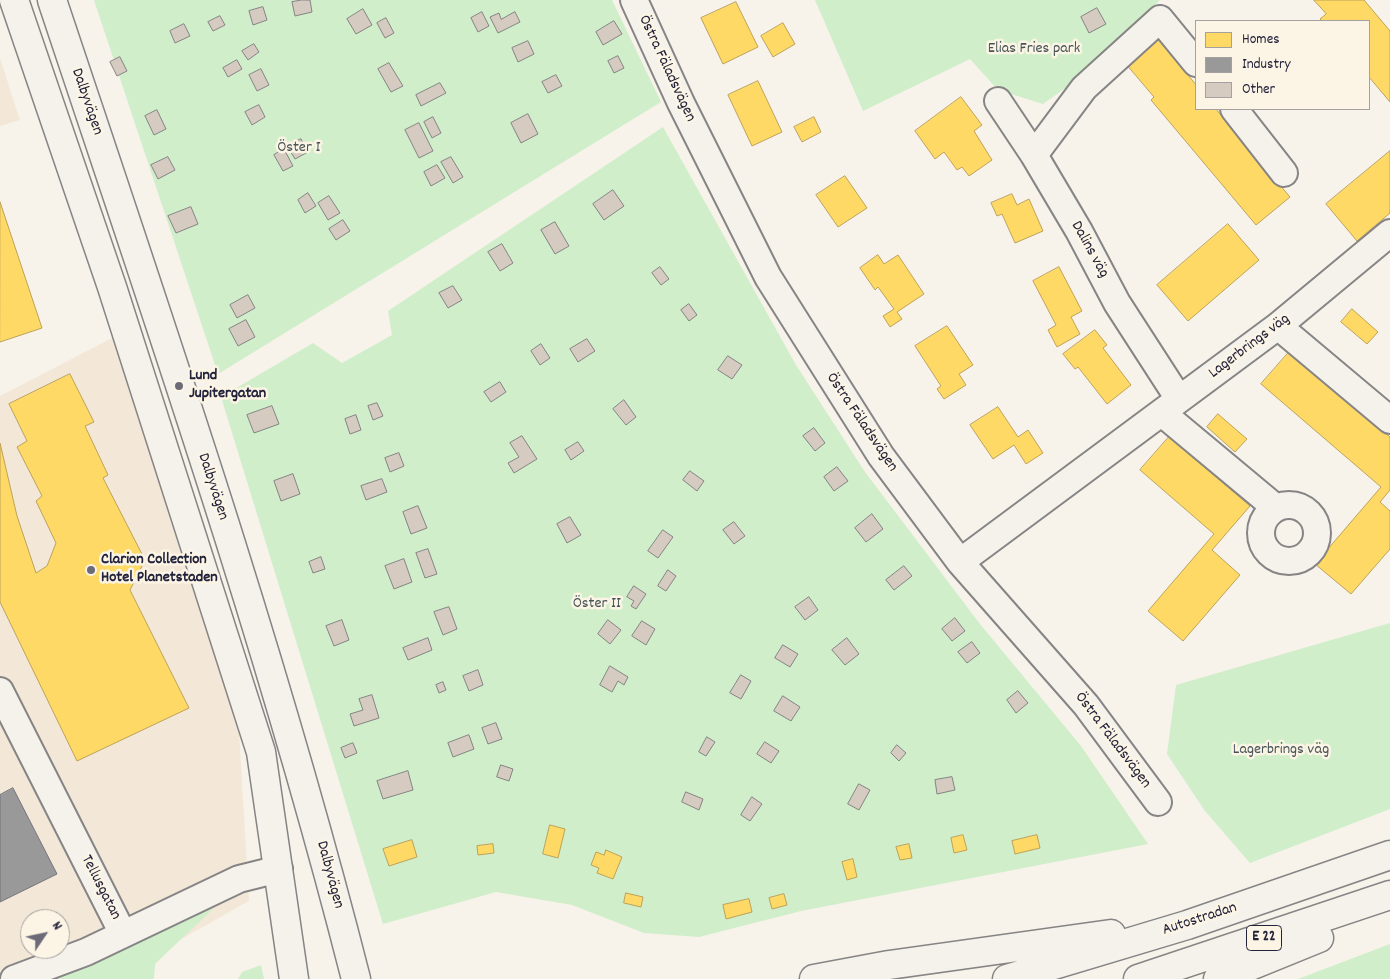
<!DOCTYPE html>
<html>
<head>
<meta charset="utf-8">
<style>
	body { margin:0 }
	#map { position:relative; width:1390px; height:979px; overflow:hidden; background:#f7f3ea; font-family:Dekko,sans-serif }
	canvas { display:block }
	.legend { position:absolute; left:1195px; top:20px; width:175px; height:90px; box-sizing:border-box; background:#fcf5e5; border:1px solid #a5a1a1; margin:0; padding:6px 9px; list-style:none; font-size:15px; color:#22223b }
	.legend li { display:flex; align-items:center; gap:10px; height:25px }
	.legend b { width:25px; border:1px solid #a5a1a1 }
	.north { position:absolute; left:20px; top:909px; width:50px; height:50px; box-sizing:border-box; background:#fcf5e5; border:1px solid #a5a1a1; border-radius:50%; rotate:56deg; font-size:14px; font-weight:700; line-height:20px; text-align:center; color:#22223b }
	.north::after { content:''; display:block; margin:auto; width:18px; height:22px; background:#6d6b78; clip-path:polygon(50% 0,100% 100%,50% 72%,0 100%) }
</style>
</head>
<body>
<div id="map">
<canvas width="1390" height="979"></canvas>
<ul class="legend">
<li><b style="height:14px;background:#ffd966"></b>Homes</li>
<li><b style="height:14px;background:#999"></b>Industry</li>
<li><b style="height:14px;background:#d5cbc0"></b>Other</li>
</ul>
<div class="north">N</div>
</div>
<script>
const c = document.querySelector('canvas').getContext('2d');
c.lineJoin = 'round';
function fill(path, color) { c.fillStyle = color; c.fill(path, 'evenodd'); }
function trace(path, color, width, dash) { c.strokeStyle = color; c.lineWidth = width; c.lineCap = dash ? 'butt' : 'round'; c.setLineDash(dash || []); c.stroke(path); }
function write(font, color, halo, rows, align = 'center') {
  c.font = font + ' Dekko,sans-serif'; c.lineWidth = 5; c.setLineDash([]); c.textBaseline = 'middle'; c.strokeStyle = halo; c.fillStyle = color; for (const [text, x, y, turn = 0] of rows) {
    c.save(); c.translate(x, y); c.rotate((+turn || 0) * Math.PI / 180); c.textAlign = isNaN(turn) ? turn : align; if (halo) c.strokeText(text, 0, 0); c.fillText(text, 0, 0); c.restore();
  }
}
const built = new Path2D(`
	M0 58 20 120 0 126Z
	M114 337 239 732 249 901 110 979H0V396ZM30 919H60V949H30Z`);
const green = new Path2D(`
	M94 0H612L661 102 218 374Z
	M815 0H1160L1078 79 1043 104 998 90 970 59 863 111Z
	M663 127 796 365 865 472 980 624 1081 746 1148 844 801 911 699 937 644 933 572 905 496 892 383 924 221 397 313 343 342 363 392 335 388 311Z
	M1390 623V809L1250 863 1205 811 1167 754 1176 685Z
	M218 904 155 964 154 979H55L91 965 138 939Z
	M1390 944V979H1298Z
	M261 965 264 979H238L242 972Z`);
const homes = new Path2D(`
	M1314 0H1364L1390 31V102L1369 77V21H1322L1320 19 1326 14Z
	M736 2 758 47 723 64 701 18Z
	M783 23 795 44 773 57 761 36Z
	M1164 32 1192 65 1185 71 1196 85V109H1216L1290 197 1256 225 1151 100 1154 97 1126 64Z
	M758 81 782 132 752 146 728 95Z
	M961 97 982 125 974 131 992 160 969 176 962 167 957 170 944 152 935 159 915 131Z
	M814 117 821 132 802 142 794 127Z
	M1390 151V213L1357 241 1326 204Z
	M845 176 867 208 838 227 816 195Z
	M1012 194 1017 205 1029 199 1043 231 1015 243 1002 214 997 216 991 203Z
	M0 202 42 328 0 342Z
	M1228 224 1259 260 1188 321 1157 285Z
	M878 255 884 264 898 255 924 294 897 312 902 319 890 327 883 316 894 309 878 287 875 290 860 268Z
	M1059 267 1082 311 1071 317 1080 334 1057 347 1048 330 1056 325 1033 281Z
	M1352 309 1378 332 1367 344 1341 322Z
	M947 326 973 365 959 374 966 385 944 399 937 389 941 386 915 346Z
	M1095 330 1107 345 1103 348 1131 385 1107 404 1078 367 1075 369 1063 354Z
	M1290 351 1390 437V490L1380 502 1390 511V549L1351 594 1315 564 1381 487 1261 384Z
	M70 374 94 422 85 426 108 475 103 478 145 560 130 590 189 708 77 761 0 602V443L17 516 36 573 47 566 56 543 36 501 42 496 17 447 27 441 9 404Z
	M998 407 1018 437 1028 430 1043 453 1026 464 1014 445 993 459 970 425Z
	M1218 414 1247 439 1235 452 1207 427Z
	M1169 437 1250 506 1212 550 1240 575 1183 641 1148 611 1214 534 1140 470Z
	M550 825 565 829 558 858 543 854Z
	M963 835 967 850 954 853 951 838Z
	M1037 835 1040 848 1015 854 1012 841Z
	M412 840 417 857 389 866 383 849Z
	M493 844 494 853 478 855 477 846Z
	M909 844 912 858 900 860 896 847Z
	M606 850 622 857 613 879 597 873 599 868 591 865 596 852 604 855Z
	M853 859 857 877 847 880 842 862Z
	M626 893 643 897 641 907 624 903Z
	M784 894 787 905 772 909 769 898Z
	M749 899 752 912 726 919 723 905Z`);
const industry = new Path2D(`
	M13 788 57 874 0 902V795Z`);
const building = new Path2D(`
	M302 0H310L312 12 295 16 292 2Z
	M263 7 267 20 253 25 249 11Z
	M1097 8 1106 24 1089 33 1081 17Z
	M363 9 372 25 356 34 347 19Z
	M482 12 489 26 478 32 471 18Z
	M515 12 520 22 498 33 490 17 499 13 501 19Z
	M220 16 225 25 213 31 208 22Z
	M386 18 394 33 385 38 377 23Z
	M614 21 622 34 603 45 596 32Z
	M184 24 190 36 175 43 170 31Z
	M528 41 534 54 518 62 512 48Z
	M254 44 259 52 248 60 242 51Z
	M618 56 624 68 614 73 608 61Z
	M120 57 127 71 117 76 110 62Z
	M237 60 242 69 228 77 223 68Z
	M389 63 403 86 391 92 378 69Z
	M261 69 269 85 257 91 249 75Z
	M556 75 562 86 548 93 542 82Z
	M440 83 446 93 421 106 416 95Z
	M259 105 265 117 252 125 245 112Z
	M157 110 166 129 154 135 145 116Z
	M528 114 538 134 521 143 511 123Z
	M433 117 441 133 432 138 424 122Z
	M419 123 433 151 419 158 405 130Z
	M301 139 308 152 295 159 287 146Z
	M284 149 293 166 283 171 274 155Z
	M168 157 175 170 158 179 151 165Z
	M451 157 463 177 453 183 441 162Z
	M437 165 445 178 431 186 424 172Z
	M613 190 624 206 604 220 593 204Z
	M308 193 316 206 305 213 298 200Z
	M329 196 340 213 328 220 318 203Z
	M191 207 198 224 176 233 168 216Z
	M343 220 350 231 336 240 329 229Z
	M555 222 569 246 555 254 541 230Z
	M502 244 513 263 500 271 488 252Z
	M660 267 669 279 661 285 652 273Z
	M453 286 462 300 448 308 439 293Z
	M248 295 255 308 237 318 230 305Z
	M689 304 697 315 689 321 681 310Z
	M246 320 255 337 238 346 229 329Z
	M587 339 595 351 578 362 570 349Z
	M541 344 550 358 540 365 531 351Z
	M728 356 742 365 732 379 718 370Z
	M500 382 506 392 491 402 484 392Z
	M624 400 636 417 626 425 613 409Z
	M377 403 383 416 373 420 368 406Z
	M272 406 279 424 254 433 247 415Z
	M356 415 361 430 350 434 345 419Z
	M814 428 825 443 815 451 803 436Z
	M522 436 537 459 514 473 508 463 519 457 510 443Z
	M578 442 584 451 571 460 565 450Z
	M399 453 404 466 390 472 385 458Z
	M837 467 848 481 834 491 824 477Z
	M690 471 704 481 697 491 683 480Z
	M293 474 300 494 281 501 274 481Z
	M382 479 387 492 366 500 361 486Z
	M418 506 427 528 411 534 403 512Z
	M872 514 883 529 866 542 855 528Z
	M570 517 581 535 567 543 557 524Z
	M734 522 745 536 734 544 723 530Z
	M663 530 673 537 658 558 648 551Z
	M428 549 437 574 425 578 416 553Z
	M321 557 325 569 313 573 309 562Z
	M404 559 412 582 394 589 385 566Z
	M904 566 912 576 894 590 886 580Z
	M668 570 676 576 666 591 658 586Z
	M634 586 646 594 636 609 631 606 634 601 627 597Z
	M809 597 818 610 805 620 795 607Z
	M449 607 457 629 443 635 434 612Z
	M955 618 965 631 952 641 942 629Z
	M342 620 349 640 334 646 326 626Z
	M608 620 621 630 610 644 598 634Z
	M642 621 655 629 646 645 632 636Z
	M428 638 432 650 408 660 403 648Z
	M847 638 859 654 845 665 832 650Z
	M972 642 980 653 967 663 958 652Z
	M783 645 798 654 790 667 775 658Z
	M610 666 628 677 624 685 618 681 612 692 600 685Z
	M478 670 483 685 469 691 463 676Z
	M741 675 751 681 741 699 730 693Z
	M443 682 446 690 439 693 436 685Z
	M1018 691 1028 703 1016 713 1007 700Z
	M372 695 379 718 354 726 350 714 363 710 359 699Z
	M783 696 800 707 791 721 774 711Z
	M496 723 502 739 488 744 482 728Z
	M469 735 474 749 453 757 448 743Z
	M707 737 715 742 706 756 699 752Z
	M765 742 779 751 771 763 757 754Z
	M353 743 357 753 345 758 341 748Z
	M897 745 906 753 899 761 891 753Z
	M501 765 513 769 509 781 497 777Z
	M408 771 413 790 383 799 377 781Z
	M952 777 955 790 937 794 935 780Z
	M859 784 870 790 859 810 848 804Z
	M686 792 703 799 699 810 682 802Z
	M752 797 762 804 750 821 741 815Z`);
const minor = new Path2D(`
	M634 0 681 103 768 277 881 456 960 562 1086 705 1158 802
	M998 101 1034 155 1079 231 1117 303 1179 399
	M1234 109 1284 173
	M1034 155 1084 88 1160 19 1196 63
	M1278 326 1390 420
	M1162 413 1276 508
	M1261 533a28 28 0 1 1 56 0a28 28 0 1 1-56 0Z
	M960 562 1278 326 1390 233
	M0 691 123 934
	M14 979 86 952 239 879 279 869`);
const major = new Path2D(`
	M14 0 112 287 261 752 294 979
	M52 0C160 324 272 648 356 979`);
const highway = new Path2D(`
	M814 979 889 965 1111 934
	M1007 979 1187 925 1390 855
	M1138 979 1390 895
	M1218 979 1319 938`);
const markers = [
	[179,386,5,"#6d6b78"],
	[91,570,5,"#6d6b78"]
];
const shields = [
	[1264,938,35]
];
const shieldNames = [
	["E 22",1264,938]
];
const parkNames = [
	["Elias Fries park",1034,50],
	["Öster I",299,149],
	["Öster II",597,605],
	["Lagerbrings väg",1281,751]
];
const streetNames = [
	["Östra Fäladsvägen",666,69,65],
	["Dalbyvägen",86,102,71],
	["Dalins väg",1089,250,61],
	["Lagerbrings väg",1250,347,-37],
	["Östra Fäladsvägen",861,423,56],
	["Dalbyvägen",212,487,72],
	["Östra Fäladsvägen",1112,741,53],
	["Dalbyvägen",329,875,75],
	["Tellusgatan",100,888,63],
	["Autostradan",1200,920,-18]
];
const poiNames = [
	["Lund",189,377],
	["Jupitergatan",189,395],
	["Clarion Collection",101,561],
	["Hotel Planetstaden",101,579]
];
fill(built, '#f3e8d7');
fill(green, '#d0eec9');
fill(homes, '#ffd966');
trace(homes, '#bda259', 1);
fill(industry, '#999');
trace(industry, '#75757d', 1);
fill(building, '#d5cbc0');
trace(building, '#868485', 1);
trace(minor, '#868485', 30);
trace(major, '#868485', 31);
trace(highway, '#868485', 31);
trace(minor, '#f5f2ec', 26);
trace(major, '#f5f2ec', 28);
trace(highway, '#f5f2ec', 28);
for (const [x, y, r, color] of markers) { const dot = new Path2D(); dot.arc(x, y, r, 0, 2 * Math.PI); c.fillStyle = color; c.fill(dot); trace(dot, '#fcf5e5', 2); }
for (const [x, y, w] of shields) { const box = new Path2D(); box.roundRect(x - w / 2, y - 12.5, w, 25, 4); c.fillStyle = '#fcf5e5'; c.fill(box); trace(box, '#22223b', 1); }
write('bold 15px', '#22223b', null, shieldNames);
write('16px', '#465458', '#fcf5e5', parkNames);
write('16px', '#22223b', '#fcf5e5', streetNames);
write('bold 16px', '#22223b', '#fcf5e5', poiNames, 'left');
</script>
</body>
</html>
